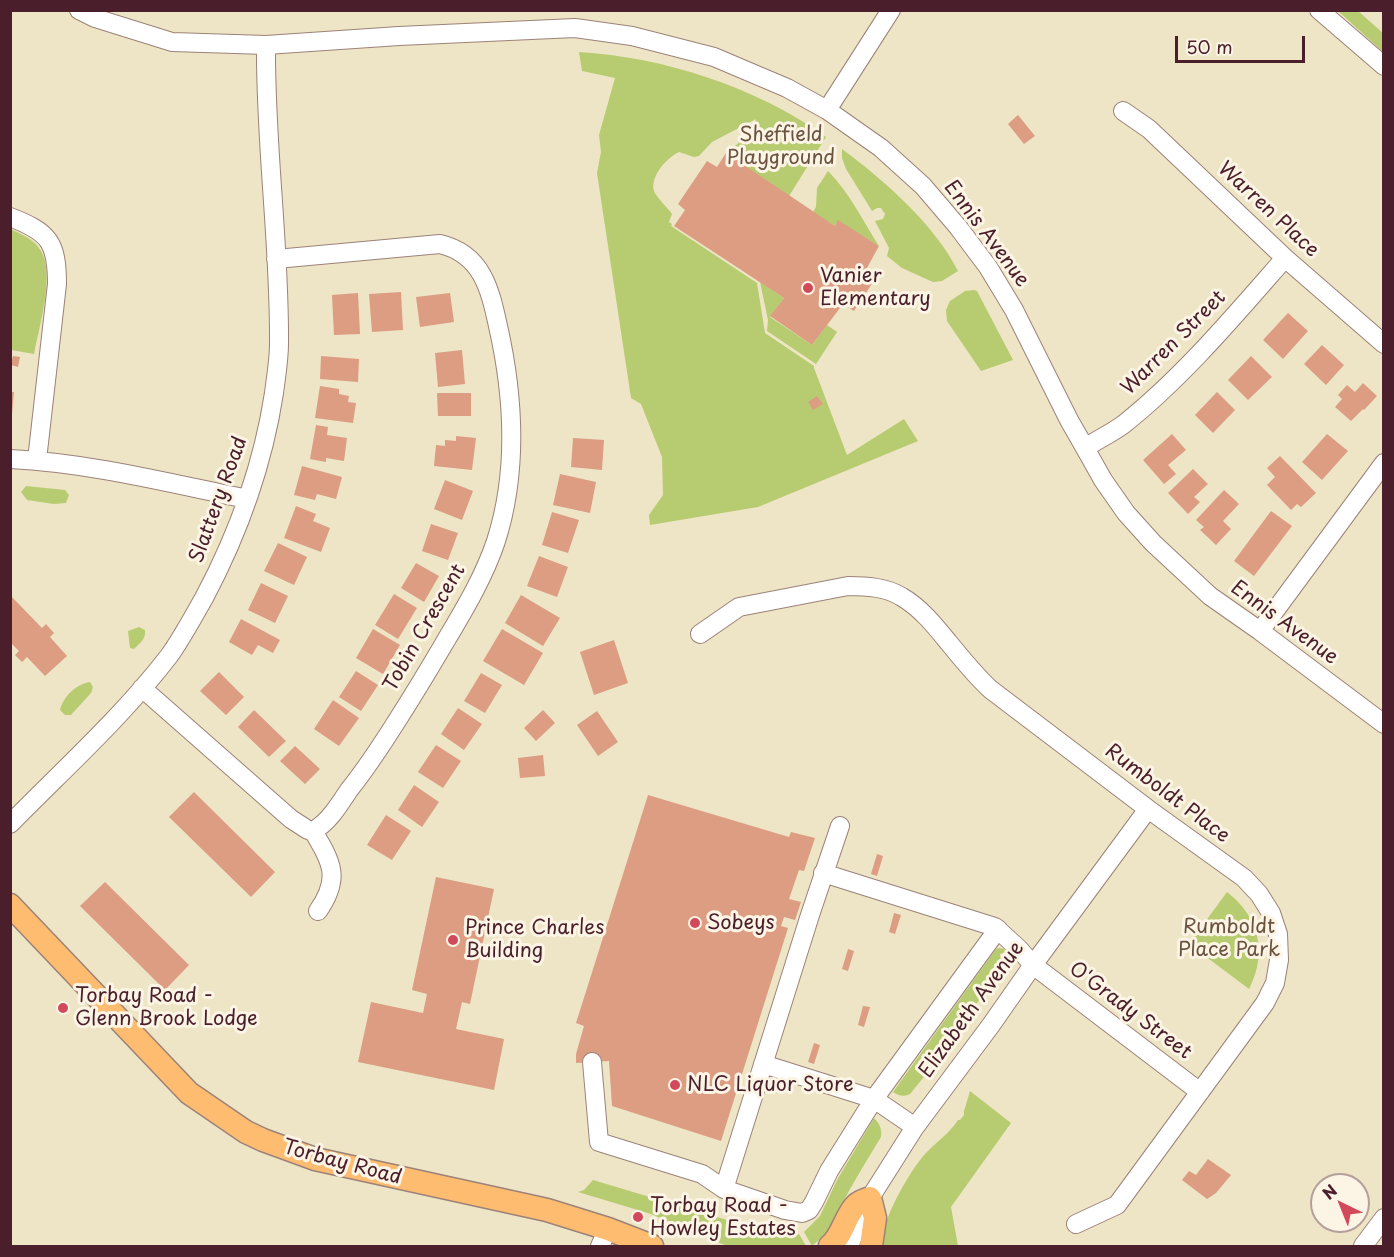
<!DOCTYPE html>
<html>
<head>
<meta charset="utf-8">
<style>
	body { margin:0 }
	#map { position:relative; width:1394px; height:1257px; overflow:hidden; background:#ede5c5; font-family:"Playpen Sans",sans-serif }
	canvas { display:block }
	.frame { position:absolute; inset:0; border:12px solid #4a1f2b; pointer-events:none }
	.north { position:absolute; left:1310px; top:1173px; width:60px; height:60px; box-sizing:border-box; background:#fcf5e5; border:2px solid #b59f9b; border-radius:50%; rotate:317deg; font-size:16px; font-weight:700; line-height:24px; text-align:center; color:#4a1f2b }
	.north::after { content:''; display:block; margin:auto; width:21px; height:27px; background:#d1495b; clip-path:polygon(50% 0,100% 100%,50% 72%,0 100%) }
	.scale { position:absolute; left:1175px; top:36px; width:130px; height:27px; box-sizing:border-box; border:3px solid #4a1f2b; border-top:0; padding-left:8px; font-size:18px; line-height:21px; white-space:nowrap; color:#4a1f2b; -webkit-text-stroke:4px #fcf5e5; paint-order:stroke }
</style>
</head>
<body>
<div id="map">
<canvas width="1394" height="1257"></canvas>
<div class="frame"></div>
<div class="north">N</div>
<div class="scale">50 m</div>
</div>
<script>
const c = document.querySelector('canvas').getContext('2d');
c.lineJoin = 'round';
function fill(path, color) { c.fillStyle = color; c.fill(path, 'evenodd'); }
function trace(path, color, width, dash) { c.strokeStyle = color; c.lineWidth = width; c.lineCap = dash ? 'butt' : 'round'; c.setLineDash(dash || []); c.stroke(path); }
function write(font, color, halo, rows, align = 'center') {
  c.font = font + ' "Playpen Sans",sans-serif'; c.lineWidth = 6; c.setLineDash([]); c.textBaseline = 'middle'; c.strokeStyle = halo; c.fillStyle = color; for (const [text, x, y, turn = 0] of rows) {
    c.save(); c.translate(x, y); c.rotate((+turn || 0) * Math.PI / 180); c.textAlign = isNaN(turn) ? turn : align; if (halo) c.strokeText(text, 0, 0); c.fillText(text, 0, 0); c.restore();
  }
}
const green = new Path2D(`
	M1338 11H1358L1383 33V52Z
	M579 52C663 57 757 87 826 137L789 196 726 153C741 139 750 141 756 119L712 142 699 156 694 157 679 152C666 158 650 177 654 191 656 197 668 208 672 214L669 222 672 224 671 226 757 283 765 333 814 366V368L847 455 904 419 918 441 758 507 650 525 649 515 663 495 662 457 641 404 631 398 597 173 601 152 599 135 615 78 582 71Z
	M842 149C884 180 935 225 958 271L942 281 933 282 902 268 887 256 889 248 875 221 883 219 885 214 881 208H877L872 211 846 169 842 158Z
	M828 171C849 192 863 221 879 246L838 221 835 226 813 212 816 207 817 188Z
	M11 229C22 235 34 239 41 251 55 274 39 328 34 354L11 350Z
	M760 282 784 298 770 317 812 345 827 325 837 332 816 364 767 331 768 320Z
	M974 290 977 291 1013 360 981 371 947 321 946 310 950 301 965 291Z
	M26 486 65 490 69 495 66 503 54 504 27 500 21 492Z
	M139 627 145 630C146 639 140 643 134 649L130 648 128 631Z
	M90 682 93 687 91 693 71 715H65L60 710C63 697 76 684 90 682Z
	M1227 892C1259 917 1268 952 1249 989L1189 944Z
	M999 948 1004 949 1005 952 1000 954 1001 965 997 974 937 1061 910 1094C903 1097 899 1096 893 1092L996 949Z
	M970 1091 1011 1123 951 1207 958 1246H882C880 1222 909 1172 925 1154 937 1141 948 1135 958 1120H960L964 1115V1111Z
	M874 1118C880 1124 882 1129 881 1137 870 1155 859 1173 849 1191 838 1211 831 1232 812 1246L804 1232 820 1216 837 1180Z
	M593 1180 777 1235 792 1237 799 1234 806 1246H727L651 1214 578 1192 584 1190Z`);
const building = new Path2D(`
	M1018 115 1035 136 1024 144 1008 124Z
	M726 153 835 226 838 220 879 246 862 277 873 282 854 311 843 304 812 345 770 316 784 298 674 226 685 210 678 204 707 161 717 167Z
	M401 292 403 330 372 332 369 294Z
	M358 293 360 334 334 335 332 295Z
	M450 293 454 322 420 327 416 297Z
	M1288 313 1308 331 1283 359 1263 340Z
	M1322 345 1344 365 1326 385 1304 364Z
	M462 350 465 384 438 387 435 353Z
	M13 356 20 357 18 367 11 365Z
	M321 356 359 359 358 382 320 379Z
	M1251 356 1272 377 1248 400 1228 380Z
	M1363 383 1377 396 1364 410 1363 409 1351 421 1335 407 1342 399 1338 395 1347 385 1355 392Z
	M320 386 339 389V394L349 396 348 402 356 403 353 423 315 418Z
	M10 392H14L12 414H10Z
	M1217 392 1235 410 1213 433 1195 415Z
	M437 393H471V416H438Z
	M817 396 823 404 813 410 808 402Z
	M316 425 328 427 327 435 347 438 344 461 326 458V462L310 459Z
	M1172 434 1186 450 1168 465 1176 474 1164 484 1143 460Z
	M1327 434 1348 451 1322 480 1302 462Z
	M456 436 476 438 472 470 434 466 436 445 445 446V440L456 441Z
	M573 438 604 440 602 470 571 467Z
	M1280 456 1316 493 1301 507 1297 504 1291 510 1267 485 1275 477 1267 468Z
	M302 466 342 477 336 499 317 494 315 500 294 495Z
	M1193 469 1208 484 1194 497 1200 502 1188 514 1168 493Z
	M560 474 596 482 590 513 553 505Z
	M445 480 473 491 462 520 434 509Z
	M1224 490 1239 504 1223 521 1231 529 1216 545 1200 530 1204 527 1196 520Z
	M296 506 316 514 313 521 330 528 321 552 284 538Z
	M1271 511 1292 526 1254 576 1234 561Z
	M552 512 579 520 568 553 542 545Z
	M431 524 458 533 448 560 422 551Z
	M278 543 307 557 294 585 264 571Z
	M539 556 568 567 557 597 527 586Z
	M416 563 439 576 424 602 401 588Z
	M261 583 288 596 275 623 248 610Z
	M394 594 417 608 398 639 375 625Z
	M10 595 42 628 46 624 54 633 50 637 67 656 45 676 27 657 22 662 15 655 19 651 10 642Z
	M521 595 560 618 543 646 505 623Z
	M241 619 280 640 273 653 258 645 252 655 229 642Z
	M373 629 400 645 383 674 356 658Z
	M502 629 543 653 524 685 483 661Z
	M614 640 628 683 594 695 580 652Z
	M356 671 378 685 361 711 339 697Z
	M219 672 244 697 226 715 200 691Z
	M481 673 502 685 485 713 464 701Z
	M333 700 359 718 339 746 314 729Z
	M458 708 482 724 464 750 441 734Z
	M254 710 286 741 269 757 238 727Z
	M543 710 555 723 536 741 524 728Z
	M597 711 618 742 598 756 577 725Z
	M436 745 461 761 443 788 418 772Z
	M295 746 320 769 305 784 280 761Z
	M543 755 545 776 520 778 518 758Z
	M414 785 439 802 422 827 398 810Z
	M194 792 275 872 251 897 169 817Z
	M648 795 789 837 791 832 815 838 804 871 799 870 789 899 801 902 795 920 784 917 781 926 788 928 721 1141 612 1106 609 1061 576 1063V1054L584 1026 576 1023Z
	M386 815 411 831 392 860 367 845Z
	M877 854 883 856 877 876 871 874Z
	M436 877 494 889 470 1004 462 1002 456 1029 504 1039 494 1090 358 1062 371 1002 423 1013 427 994 412 990Z
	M105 882 189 965 165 990 80 906Z
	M894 913 901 915 895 934 889 932Z
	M848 949 854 951 848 971 842 969Z
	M863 1006 870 1007 864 1027 858 1025Z
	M814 1043 820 1045 814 1064 808 1062Z
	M1208 1159 1231 1175 1216 1193 1207 1199 1182 1180 1189 1171 1196 1175Z`);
const minor = new Path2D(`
	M79 10 95 18 172 42 266 45 399 36 575 28 632 36 714 57 787 88 827 110 881 148 923 186 958 227 988 267 1014 310 1069 420 1085 448 1103 480 1126 513 1153 543 1210 596 1260 631 1384 724
	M1319 10 1384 66
	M827 110 891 10
	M1123 111 1149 129 1285 258 1384 344
	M10 217C49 232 57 242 57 284L37 460
	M1085 448C1097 440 1112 433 1124 424 1183 377 1235 315 1285 258
	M10 459C91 463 169 483 247 499
	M1260 631 1384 463
	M700 634 739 607 848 586C866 586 886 587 902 597 921 608 936 627 949 643 962 659 975 675 990 689L1148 809 1244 878 1259 894 1271 913 1278 934 1279 960 1275 983 1265 1003 1117 1205 1076 1224
	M142 688 291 819 308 830 313 831C329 822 339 805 349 790 365 770 379 749 393 727 411 699 428 671 445 642 464 610 484 577 496 541 518 472 514 397 498 326 490 289 482 254 440 244L276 259
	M10 824C64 769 122 717 169 656 182 638 193 617 204 598 238 534 263 465 274 393 276 377 279 360 279 344 280 244 265 145 266 45
	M313 831C332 863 341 878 318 911
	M823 873 995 927 1019 949 1033 965 1200 1092
	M592 1062 599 1142 702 1174 724 1189 785 1210 802 1213 809 1210 814 1202 829 1171 874 1099 998 929
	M763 1064 874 1099 915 1127
	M724 1189 810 915 840 826
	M600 1246 608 1229
	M849 1246 870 1198 915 1127 991 1025 1033 965 1148 809
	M1363 1246 1384 1218`);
const major = new Path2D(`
	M10 905 189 1093 246 1132 263 1140 315 1159 547 1210 608 1229 652 1246
	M830 1246C843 1235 845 1216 856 1205 860 1201 865 1200 870 1198L875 1218 871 1246`);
const markers = [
	[808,288,6,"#d1495b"],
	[695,923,6,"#d1495b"],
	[453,940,6,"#d1495b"],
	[63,1008,6,"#d1495b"],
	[675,1085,6,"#d1495b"],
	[638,1217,6,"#d1495b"]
];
const parkNames = [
	["Sheffield",781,135],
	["Playground",781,158],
	["Rumboldt",1229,927],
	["Place Park",1229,950]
];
const streetNames = [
	["Warren Place",1268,210,43],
	["Ennis Avenue",986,234,53],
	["Warren Street",1174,343,-45],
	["Slattery Road",219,500,-70],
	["Ennis Avenue",1284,623,36],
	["Tobin Crescent",425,628,-60],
	["Rumboldt Place",1167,794,37],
	["Elizabeth Avenue",972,1010,-54],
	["O'Grady Street",1130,1011,37],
	["Torbay Road",342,1163,15]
];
const poiNames = [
	["Vanier",820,276],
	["Elementary",820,299],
	["Sobeys",707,923],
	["Prince Charles",465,928],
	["Building",465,951],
	["Torbay Road -",75,996],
	["Glenn Brook Lodge",75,1019],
	["NLC Liquor Store",687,1085],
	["Torbay Road -",650,1206],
	["Howley Estates",650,1229]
];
fill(green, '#b7cc70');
fill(building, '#dc9d83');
trace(minor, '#9c8278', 20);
trace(major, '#9c8278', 25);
trace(minor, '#fff', 18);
trace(major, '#fdbc70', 22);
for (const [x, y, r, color] of markers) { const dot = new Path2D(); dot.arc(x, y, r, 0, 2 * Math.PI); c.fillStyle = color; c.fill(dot); trace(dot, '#fcf5e5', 2); }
write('20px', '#6b5340', '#fcf5e5', parkNames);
write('20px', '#4a1f2b', '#fcf5e5', streetNames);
write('20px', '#4a1f2b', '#fcf5e5', poiNames, 'left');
</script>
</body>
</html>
